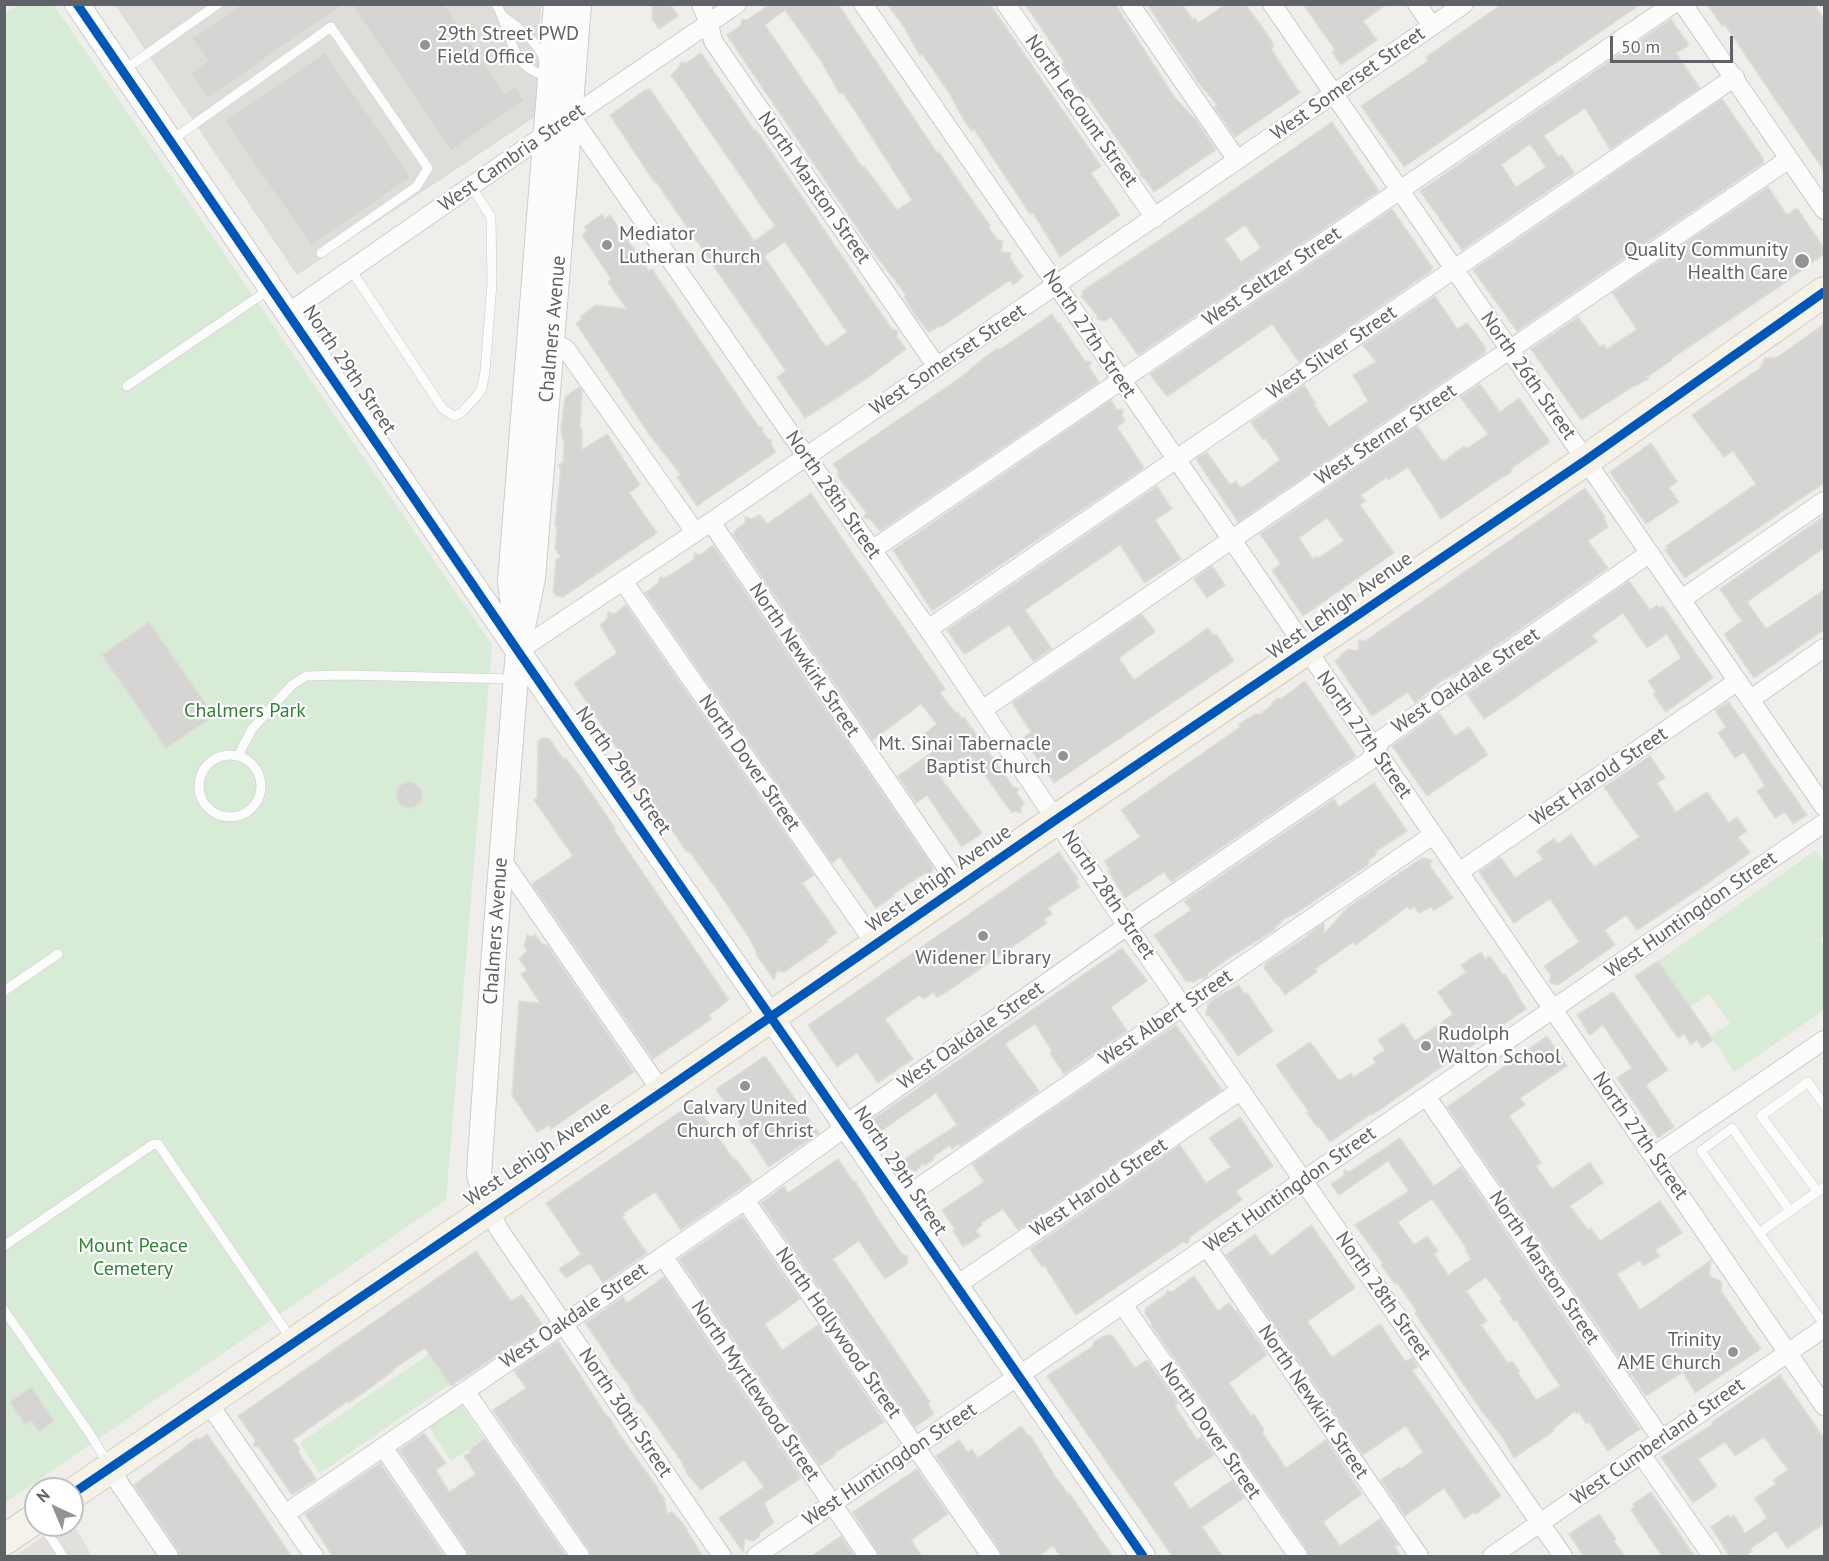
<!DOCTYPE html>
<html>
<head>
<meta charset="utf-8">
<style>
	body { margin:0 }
	#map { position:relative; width:1829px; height:1561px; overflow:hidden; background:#efeeea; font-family:"PT Sans",sans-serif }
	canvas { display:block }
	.frame { position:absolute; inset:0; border:6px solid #5f6368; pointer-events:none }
	.north { position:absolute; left:24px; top:1477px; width:60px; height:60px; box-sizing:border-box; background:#fff; border:2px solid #bfc1c3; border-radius:50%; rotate:316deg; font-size:16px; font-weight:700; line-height:24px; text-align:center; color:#5f6368 }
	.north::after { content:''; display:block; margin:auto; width:21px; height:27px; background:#919496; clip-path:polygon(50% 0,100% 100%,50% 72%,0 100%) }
	.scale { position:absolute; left:1610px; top:36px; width:123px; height:27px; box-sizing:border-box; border:3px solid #5f6368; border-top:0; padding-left:8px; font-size:18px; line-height:21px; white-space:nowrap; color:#5f6368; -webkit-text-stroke:4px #fff; paint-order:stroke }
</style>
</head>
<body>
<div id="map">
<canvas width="1829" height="1561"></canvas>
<div class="frame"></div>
<div class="north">N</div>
<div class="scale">50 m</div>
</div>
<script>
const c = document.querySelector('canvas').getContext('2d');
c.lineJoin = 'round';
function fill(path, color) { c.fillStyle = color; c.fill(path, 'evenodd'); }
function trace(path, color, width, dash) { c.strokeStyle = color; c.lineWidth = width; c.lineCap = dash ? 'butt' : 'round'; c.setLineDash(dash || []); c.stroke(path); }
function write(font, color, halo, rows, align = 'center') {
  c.font = font + ' "PT Sans",sans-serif'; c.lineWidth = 4.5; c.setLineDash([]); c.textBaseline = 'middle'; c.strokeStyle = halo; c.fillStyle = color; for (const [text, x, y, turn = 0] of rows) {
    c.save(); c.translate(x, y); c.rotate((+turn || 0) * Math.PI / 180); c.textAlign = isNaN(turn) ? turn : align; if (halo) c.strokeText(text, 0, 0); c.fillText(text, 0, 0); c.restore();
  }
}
const industrial = new Path2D(`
	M115 5H290L190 73 207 99 344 5H351L451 150 524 100 515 86 505 93 444 5H541L535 117 297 275ZM325 52 410 177 311 246 225 121Z`);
const education = new Path2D(`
	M72 1521 92 1556H14L60 1525H72Z`);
const green = new Path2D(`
	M53 4 492 645 446 1200 5 1503 4 14 19 5Z
	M1816 850 1824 862V935L1820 939 1824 946V1010L1734 1072 1711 1036 1730 1023 1709 994 1689 1008 1657 962Z
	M429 1354 450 1384 320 1473 300 1443Z
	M462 1405 484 1439 451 1461 429 1427Z`);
const building = new Path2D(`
	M241 4H344L207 99 190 73 208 61 192 38Z
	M351 4H444L505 93 515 86 525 100 451 151Z
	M653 4H670L678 16 659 29 652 19Z
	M770 4H838L937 153 939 152 990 226 989 228 998 240 1003 241 1001 252 1011 253 1010 258 1023 277 1013 285 1010 280 941 327 940 326 929 332 916 316 904 297 906 295 874 253 727 35 741 25 742 19 747 20ZM785 10 819 58 840 94 842 92 857 114 912 200 897 210 864 166 862 167 765 25Z
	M887 4H990L1101 166 1091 173 1120 215 1060 257 1033 213 1030 214 974 129 972 131 965 122 948 91 922 54 920 56 904 27Z
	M1025 4H1115L1175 98 1196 120 1216 150 1154 192 1145 179 1140 176V172L1088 97 1086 99 1074 82 1062 64 1064 62Z
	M1147 4H1182L1193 20 1195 18 1198 23 1226 4H1245L1268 35 1274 46 1271 49 1300 93 1235 137 1214 107 1217 105 1198 82Z
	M1303 4H1387L1363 21 1377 40 1341 65 1332 52 1335 50Z
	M1502 4H1641L1404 167 1361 106 1428 61 1426 57Z
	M1707 4H1814L1824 20V171L1725 25 1722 26Z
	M1671 19 1689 45 1676 53 1700 88 1610 149 1585 108 1578 113 1544 136 1559 157 1562 155 1574 173 1462 250 1420 191ZM1530 144 1546 167 1516 187 1501 165Z
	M325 52 411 177 311 246 225 121Z
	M701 53 754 130 755 129 762 138 869 296 892 329 898 331 897 337 906 349 866 379 805 418 777 377 786 371 656 182 655 183 610 115 645 90 650 89 754 241 775 226 671 75 679 67 681 62 686 63ZM785 242 847 332 826 347 764 256Z
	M1722 99 1763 158V163L1517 331 1473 270Z
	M1332 122 1379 191 1138 355 1111 317 1105 321 1097 319V315L1081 296 1083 295 1082 291 1175 230ZM1245 225 1261 248 1241 262 1225 239Z
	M1768 187 1787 215 1797 208 1824 248V254L1779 287 1671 359 1672 360 1647 377 1649 379 1632 387 1581 420 1531 349 1578 317 1600 347 1604 344 1607 349 1630 334 1637 329 1612 293Z
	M1392 209 1432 267 1431 271 1299 362 1272 324 1177 390 1167 396 1164 393 1150 374Z
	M602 214 605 219 610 215 649 271 652 269 758 426 762 427V431L768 439 771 440V444L776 452 697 506 677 477 681 475 649 434 576 323 582 319 580 317 596 305 627 309 608 282 611 279 582 235 587 231 584 227Z
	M1435 296 1457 329 1467 323 1486 348 1485 353 1238 522 1196 459 1207 452 1230 485 1236 481 1241 488 1249 483 1280 460 1265 438 1263 440 1251 422 1304 385 1316 404 1314 405 1329 427 1368 401 1353 375 1376 362 1363 345Z
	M1052 314 1057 322 1062 324 1061 326 1085 361 1091 362 1089 367 1099 382 880 531 870 519 864 518 866 512 838 477V471L833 464 961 377 986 356 998 348 999 350Z
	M1824 324V483L1685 578 1665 550 1668 548 1666 546 1756 484 1733 451 1724 457 1692 415 1760 368 1765 358H1776Z
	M1480 384 1500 412 1519 398 1550 442 1512 468 1511 472 1506 476H1504L1441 519 1408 467 1388 480 1387 477 1361 495 1366 501 1360 505 1394 553 1303 616 1272 570 1281 564 1260 534 1417 426 1441 460 1443 459 1444 461 1464 446 1466 449 1488 434 1460 397ZM1327 518 1344 541 1318 558 1317 556 1313 559 1299 538Z
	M579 387 582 391 580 428H582V450L607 434 640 485 629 493 657 533 563 597 556 596 553 592 556 560 561 557 555 549 557 528 555 525 561 469 558 465 563 462 564 440 562 438 561 428 565 397Z
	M1111 400 1117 410 1123 409 1122 416 1125 421 1117 427 1144 468 932 611 893 550Z
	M1651 443 1677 482 1669 488 1679 502 1646 524 1610 472Z
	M1157 486 1172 509 1155 520 1181 559 1145 583 1120 545 1025 610 1052 649 1033 661 1009 625 965 654 963 653 947 630Z
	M1585 488 1605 517 1604 518 1608 527 1588 541 1608 568 1454 675V674L1440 682 1415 703 1408 692 1372 716 1335 661 1348 649 1358 651 1359 640 1365 641Z
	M811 493 945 689 940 693 955 712H958L962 719 964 717 1013 787 1019 788 1017 793 1024 804 1021 807V813L1015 811 1012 813 970 755 961 761 960 759 938 774 982 833 962 847 927 795 916 803 898 776 935 750 924 734 937 724 921 704 873 740 733 534 735 532 734 531 745 523V517L751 519 760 515 767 524Z
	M1824 516V548L1747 602 1766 629 1824 590V630L1754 678 1724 634 1742 621 1720 589Z
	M713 545 933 867 931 874 925 873 893 894 894 896 876 908 840 857 832 863 645 593 658 583 660 577 665 578 672 574 694 559V553L700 555Z
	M1212 566 1225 585 1207 598 1194 579Z
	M1629 581 1650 610 1657 605 1659 608 1662 606 1665 609 1713 678 1666 712 1653 694 1656 692 1648 681 1681 658 1667 634 1647 648 1623 613 1592 635 1597 642 1484 719 1467 694Z
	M626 605 814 875 802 883 837 933 826 940 828 942 784 972 777 971 774 980 756 954V951L748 936 715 887 689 851 687 852 649 797 574 683 617 653 600 625 607 619 608 612 614 614Z
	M1142 614 1155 632 1119 658 1134 680 1208 628 1213 635 1216 634 1234 661 1054 783 1023 738 1031 732 1012 703Z
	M149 622 214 716 166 748 102 655Z
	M1305 681 1356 756 1171 882 1164 872 1125 898 1108 871 1110 870 1104 861 1140 837 1121 810 1240 727 1238 725 1255 714H1260L1272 705V702L1278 698 1281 699Z
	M1729 702 1807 815 1793 824 1785 812 1775 818 1757 791 1765 786 1744 752 1735 758 1718 733 1726 727 1715 710Z
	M1439 713 1455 736 1469 727 1488 755 1427 796 1392 746Z
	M543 738H549L563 759 565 758 579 775 615 828 614 830 729 1000 709 1015 712 1019 653 1059 532 884 573 856 534 800 537 798 538 741Z
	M1650 756 1665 778 1657 783 1676 812 1707 792 1729 823 1737 817 1747 831 1738 837 1750 853 1701 888 1637 930 1626 915 1605 930 1615 945 1558 985 1549 982 1551 975 1544 966 1579 942 1550 899 1514 923 1479 872 1499 858 1502 859 1515 878 1543 859 1537 851 1554 838 1558 844 1571 834 1594 867 1617 852 1639 837 1604 787Z
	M396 795a13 13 0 1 1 26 0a13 13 0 1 1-26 0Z
	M1374 783 1407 831 1375 852 1377 854 1369 860 1368 865 1295 914 1284 919 1275 928 1276 929 1232 956 1208 973 1207 976 1204 979 1200 978 1194 982 1186 981 1154 935 1191 910 1184 901 1334 799 1339 807Z
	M1059 852 1078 879 1076 881 1080 887 1048 908 1052 914 1044 919 1047 923 948 991 937 997 934 992 923 999 920 995 885 1019 913 1059 878 1083 857 1053 837 1067 808 1025Z
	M1422 858 1432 860 1430 866 1453 898 1434 911 1431 907 1419 913 1414 907 1410 910 1407 907 1361 941 1355 945 1353 942 1315 969 1317 972 1285 995 1277 983 1276 984 1264 968 1266 963 1308 936V934L1324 923V934L1347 908Z
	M535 934 542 944 547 945 634 1072 551 1129 549 1125 537 1132 512 1095 519 1001 540 1003 521 974 527 970 519 959 527 951 524 946 527 935 532 937Z
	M1122 948 1147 981 1111 1007 1127 1031 1064 1074 1050 1053 1052 1051 1035 1024 1005 1044 1039 1091 960 1146 958 1144 952 1149 950 1145 933 1157V1160L925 1165 923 1164 916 1171 909 1170 903 1162 906 1158 957 1125 936 1093 881 1131 873 1119Z
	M1481 952 1485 959 1490 956 1503 975 1505 974 1526 1009 1372 1115 1371 1114 1330 1142 1319 1126 1318 1128 1307 1113 1309 1112 1276 1065 1310 1042 1339 1081 1351 1073 1354 1077 1376 1063 1373 1058 1385 1050 1378 1040 1403 1023 1415 1041 1453 1014 1438 992 1466 972 1461 965Z
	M1658 961 1713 1040 1702 1048 1697 1040 1691 1045 1684 1034 1678 1038 1635 976Z
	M1239 985 1245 995 1247 993 1273 1031 1238 1056 1210 1016 1206 1015 1208 1004 1215 998Z
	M1613 992 1668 1070 1646 1085 1674 1127 1658 1138 1617 1078 1632 1068 1603 1025 1590 1035 1577 1015Z
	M1176 1025 1222 1090 1018 1230 1003 1209 981 1223 982 1225 976 1230 980 1236 963 1247 953 1231 955 1229 942 1210 984 1182 972 1164Z
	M1547 1036 1567 1066 1520 1098 1525 1105 1509 1116 1536 1155 1541 1163 1536 1166 1552 1189 1590 1162 1603 1183 1570 1206 1588 1230 1591 1228 1600 1241 1660 1201 1682 1233 1655 1250 1660 1256 1643 1266 1640 1260 1617 1274 1640 1310 1711 1260 1709 1276 1720 1281 1722 1284 1721 1291 1761 1349 1695 1393 1683 1372 1646 1396 1447 1107Z
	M765 1056 819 1133 769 1167 716 1089Z
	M694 1102 734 1160 736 1159 752 1181 681 1230 655 1192 623 1213 625 1215 622 1217 647 1253 603 1283 590 1263 566 1278 559 1269 581 1254 546 1203Z
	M1240 1117 1273 1166 1236 1191 1242 1200 1190 1237 1188 1243 1183 1242 1076 1315 1044 1265 1042 1267 1030 1249 1180 1145 1206 1183 1231 1167 1209 1138Z
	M1400 1138 1434 1186 1461 1167 1640 1429 1608 1451 1589 1422 1586 1423 1579 1412 1576 1414 1575 1411 1553 1429 1554 1431 1514 1458 1503 1438 1481 1410 1415 1313 1417 1311 1397 1283 1395 1284 1381 1265 1383 1263 1355 1225 1409 1191 1388 1161 1339 1195 1331 1184 1344 1176V1170L1349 1172ZM1432 1199 1467 1249 1465 1250 1471 1259 1448 1275 1434 1254 1438 1251 1427 1236 1414 1245 1398 1222ZM1486 1277 1502 1299 1500 1301 1514 1321 1516 1320 1560 1386 1536 1400 1518 1373 1520 1372 1512 1361 1508 1363 1481 1325 1487 1321 1466 1291Z
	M838 1159 852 1180 855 1181 876 1216 902 1254 908 1256 907 1264 885 1279 859 1241 833 1259 930 1402 928 1404 934 1414 915 1427 761 1203 784 1186 788 1193Z
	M742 1216 800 1299 765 1324 782 1350 818 1325 884 1422 835 1453 836 1455 820 1466 679 1259Z
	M1311 1225 1355 1288 1308 1321 1309 1324 1332 1357 1380 1324 1405 1361 1413 1358 1418 1367 1412 1370 1501 1496 1476 1514 1474 1512 1465 1519 1444 1488 1405 1516 1381 1480 1399 1467 1401 1469 1423 1452 1406 1426 1363 1455 1226 1255 1255 1234 1271 1256Z
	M476 1251 511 1301 522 1295 543 1325 451 1386 425 1348 392 1370 393 1371 366 1391 349 1403 348 1401 293 1440 300 1450 298 1451 302 1458 316 1479 292 1495 259 1447 253 1446 255 1440 238 1416Z
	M1194 1276 1218 1311 1229 1303 1236 1312 1237 1311 1267 1355 1229 1383 1251 1416 1254 1414 1264 1430 1262 1432 1286 1468 1326 1440 1362 1494 1323 1522 1340 1546 1380 1519 1398 1545 1395 1547 1401 1557H1309L1307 1550 1151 1325 1152 1324 1145 1313 1146 1308 1166 1294 1167 1291 1172 1292Z
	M664 1277 801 1478 764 1503 774 1523 760 1533 759 1537 753 1541 745 1539 743 1552 719 1518 764 1487 744 1460 701 1490 688 1475 681 1461 642 1405 638 1403 630 1390V1387L610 1362V1359L585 1323 623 1297 627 1303Z
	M1106 1335H1112L1135 1368 1147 1360 1178 1403 1175 1406 1197 1440 1201 1437 1214 1455 1173 1483 1190 1509 1232 1480 1244 1498 1202 1527 1223 1557H1173L1047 1376 1092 1347 1095 1341Z
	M558 1341 606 1415 610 1418 619 1434 658 1488V1491L664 1498 667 1514 672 1512 682 1522 703 1557H591L589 1550 493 1410 526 1388 514 1371Z
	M1780 1375 1824 1438V1524L1787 1548 1776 1531 1750 1549 1752 1551 1744 1557H1730L1711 1527 1728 1515 1730 1518 1734 1515 1745 1533 1767 1518 1755 1498 1776 1484 1773 1480 1788 1470 1764 1437 1735 1456 1725 1442 1698 1459 1717 1486 1693 1503 1661 1457 1713 1424 1712 1422Z
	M31 1387 54 1421 39 1432 31 1420 25 1425 10 1402Z
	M1021 1426 1028 1436 1030 1435 1055 1476 1068 1494 1069 1493 1113 1557H1061L1053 1546 1037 1557H1002L1000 1550 936 1456 959 1440 966 1450 968 1452 972 1449 978 1458Z
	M424 1433 446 1463 436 1470 449 1492 476 1474 464 1456 471 1452 469 1450 485 1439 567 1557H469L467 1550 399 1450Z
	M207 1434 248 1492 292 1557H180L178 1550 134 1485 197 1438 199 1440Z
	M380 1463 445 1557H333L305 1514Z
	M917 1469 948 1514 911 1540 922 1557H881L853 1513V1512Z
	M1651 1492 1675 1527 1695 1557H1663L1638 1521 1631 1509 1635 1507 1633 1504Z
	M1599 1514 1616 1539 1614 1541 1625 1557H1584L1569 1534Z
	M841 1536 853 1554 849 1557H810Z`);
const service = new Path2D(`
	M496 4C508 23 509 50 526 66 532 71 541 74 548 78
	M503 16C520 29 538 41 545 62
	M124 70 218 4
	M172 140 331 27 428 168 416 187 321 253
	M351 270 443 409 454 416 461 413 476 397 482 388 485 371 492 283 491 217 471 186
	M127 386 270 289
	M199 786a31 31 0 1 1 62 0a31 31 0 1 1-62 0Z
	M238 756 252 729 292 685 306 676 344 675 515 679
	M4 991 58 954
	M1818 1192 1761 1116 1808 1082 1824 1105
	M1790 1211 1824 1187
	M1759 1233 1790 1211 1732 1128 1701 1151 1824 1324
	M4 1246 152 1145 158 1144 292 1340
	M4 1310 90 1434 109 1465
	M42 1525 63 1556`);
const minor = new Path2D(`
	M701 4 709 24 713 41 937 367
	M863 4 1232 540 1824 1406
	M1006 4 1155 218
	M1130 4 1237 160
	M1272 4 1824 807
	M1417 4 1432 26
	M1683 4 1824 210
	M571 116 806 456 928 629 1127 926 1563 1556
	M288 313 546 134 737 4
	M540 340 551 341 566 349 695 532
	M711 522 959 886
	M872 550 1673 4
	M623 581 876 945
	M1682 599 1824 501
	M928 629 1735 77
	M518 651 711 522 1464 4
	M1751 699 1824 648
	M982 710 1789 159
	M502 860 662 1092
	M1459 872 1738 681
	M1426 1096 1662 1440
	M1654 1156 1824 1040
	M745 1200 991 1556
	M899 1201 1433 835
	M488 1209 500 1231 722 1556
	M1207 1247 1419 1556
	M663 1256 868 1556
	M957 1285 1241 1090
	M1123 1305 1298 1556
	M465 1391 580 1556
	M207 1401 314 1556
	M383 1447 458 1556
	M1641 1454 1712 1556
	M110 1468 121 1486 169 1556
	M285 1514 745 1200 835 1135 846 1124 1127 926 1369 761 1382 739 1650 553
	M756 1556 1824 823
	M1492 1556 1824 1328`);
const tertiary = new Path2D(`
	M77 4 518 651 1143 1556
	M516 628 510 582 556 4
	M488 1209 479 1174 494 952 518 651 533 578 579 4`);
const primary = new Path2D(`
	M72 1494 662 1092 1057 819 1586 460 1824 292
	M4 1540 36 1518`);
const cycleway = new Path2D(`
	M77 4 518 651 1143 1556
	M72 1494 662 1092 1057 819 1586 460 1824 292`);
const markers = [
	[425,45,6,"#919496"],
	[607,245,6,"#919496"],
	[1802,261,8,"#919496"],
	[1063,756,6,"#919496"],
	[983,936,6,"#919496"],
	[1426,1046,6,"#919496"],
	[745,1086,6,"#919496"],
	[1733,1352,6,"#919496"]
];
const poiNames = [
	["29th Street PWD",437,34],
	["Field Office",437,57],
	["Mediator",619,234],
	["Lutheran Church",619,257],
	["Quality Community",1788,250,"right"],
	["Health Care",1788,273,"right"],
	["Mt. Sinai Tabernacle",1051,744,"right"],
	["Baptist Church",1051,767,"right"],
	["Widener Library",983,958,"center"],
	["Rudolph",1438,1034],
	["Walton School",1438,1057],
	["Calvary United",745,1108,"center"],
	["Church of Christ",745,1131,"center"],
	["Trinity",1721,1340,"right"],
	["AME Church",1721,1363,"right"]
];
const streetNames = [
	["West Somerset Street",1348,84,-35],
	["North LeCount Street",1081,111,55],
	["West Cambria Street",512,158,-35],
	["North Marston Street",814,188,55],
	["West Seltzer Street",1272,277,-34],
	["Chalmers Avenue",553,329,-85],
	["North 27th Street",1089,334,56],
	["West Silver Street",1332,353,-34],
	["West Somerset Street",948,360,-34],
	["North 29th Street",349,370,56],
	["North 26th Street",1528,376,55],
	["West Sterner Street",1386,435,-34],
	["North 28th Street",833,495,55],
	["West Lehigh Avenue",1340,606,-35],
	["North Newkirk Street",804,660,56],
	["West Oakdale Street",1466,681,-34],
	["North 27th Street",1364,735,55],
	["North Dover Street",749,763,55],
	["North 29th Street",623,771,55],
	["West Harold Street",1599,777,-34],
	["West Lehigh Avenue",939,879,-35],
	["North 28th Street",1108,895,56],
	["West Huntingdon Street",1691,915,-35],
	["Chalmers Avenue",496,931,-86],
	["West Albert Street",1166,1018,-34],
	["West Oakdale Street",971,1036,-35],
	["North 27th Street",1640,1136,55],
	["West Lehigh Avenue",538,1154,-34],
	["North 29th Street",900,1171,56],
	["West Harold Street",1099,1188,-34],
	["West Huntingdon Street",1290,1190,-35],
	["North Marston Street",1544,1268,56],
	["North 28th Street",1383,1296,55],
	["West Oakdale Street",574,1316,-34],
	["North Hollywood Street",838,1333,55],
	["North Myrtlewood Street",755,1391,56],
	["North Newkirk Street",1313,1402,56],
	["North 30th Street",625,1413,56],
	["North Dover Street",1210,1431,55],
	["West Cumberland Street",1658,1442,-35],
	["West Huntingdon Street",890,1465,-34]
];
const parkNames = [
	["Chalmers Park",245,711],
	["Mount Peace",133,1246],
	["Cemetery",133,1269]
];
fill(industrial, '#dfddda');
fill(education, '#e2e0da');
fill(green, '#d8ebd6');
fill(building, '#d6d5d3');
trace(building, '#deddd9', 1.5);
trace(service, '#cbcccc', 10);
trace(minor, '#cbcccc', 20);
trace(tertiary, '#cbcccc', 26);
trace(primary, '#d7ceb8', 32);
trace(service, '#fdfcfc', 9);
trace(minor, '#fdfcfc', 18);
trace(tertiary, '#fdfcfc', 24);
trace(primary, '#f4f2e9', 30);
trace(cycleway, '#0057b8', 9);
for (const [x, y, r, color] of markers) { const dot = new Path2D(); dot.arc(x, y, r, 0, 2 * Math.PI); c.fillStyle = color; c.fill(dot); trace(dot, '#fff', 2); }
write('20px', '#5f6368', '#fff', poiNames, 'left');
write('20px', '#5f6368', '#fff', streetNames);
write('20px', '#348238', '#fff', parkNames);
</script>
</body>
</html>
